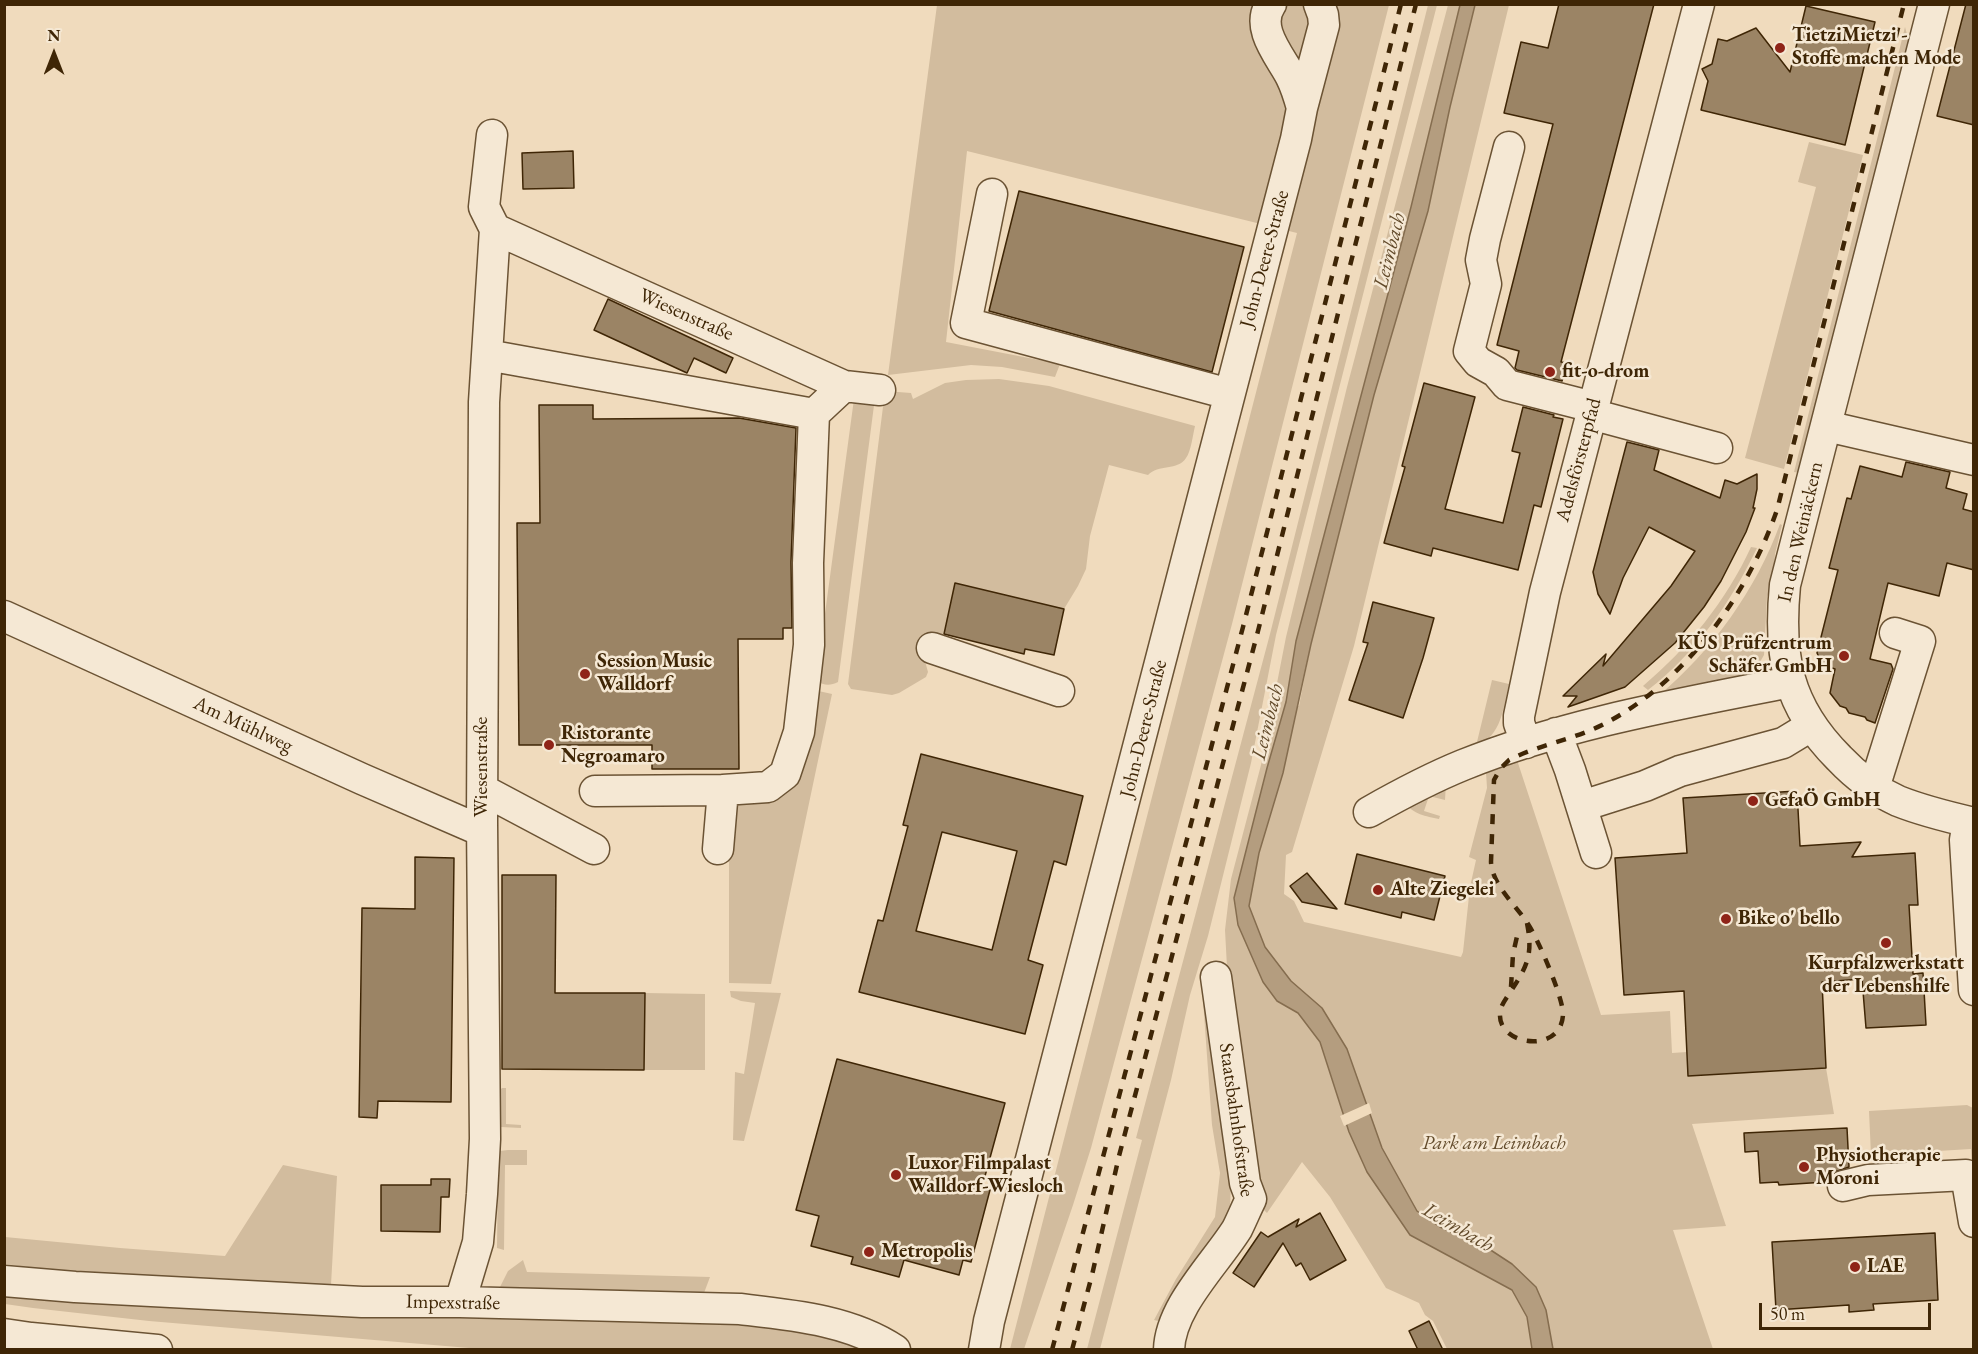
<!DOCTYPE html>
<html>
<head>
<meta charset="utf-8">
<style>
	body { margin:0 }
	#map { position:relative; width:1978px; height:1354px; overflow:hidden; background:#f0dbbd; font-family:"EB Garamond",serif }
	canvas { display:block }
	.frame { position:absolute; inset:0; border:6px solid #3f2606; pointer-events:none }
	.north { position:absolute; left:24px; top:24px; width:60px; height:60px; -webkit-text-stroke:4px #f5e8d4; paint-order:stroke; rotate:0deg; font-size:16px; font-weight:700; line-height:24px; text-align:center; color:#3f2606 }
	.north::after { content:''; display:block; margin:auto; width:21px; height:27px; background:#3f2606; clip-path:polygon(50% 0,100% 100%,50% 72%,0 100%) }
	.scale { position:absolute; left:1759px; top:1303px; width:172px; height:27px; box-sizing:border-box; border:3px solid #3f2606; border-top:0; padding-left:8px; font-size:18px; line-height:21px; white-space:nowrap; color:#3f2606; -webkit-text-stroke:4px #f5e8d4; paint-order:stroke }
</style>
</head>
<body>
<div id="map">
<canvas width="1978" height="1354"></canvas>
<div class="frame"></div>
<div class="north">N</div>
<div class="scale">50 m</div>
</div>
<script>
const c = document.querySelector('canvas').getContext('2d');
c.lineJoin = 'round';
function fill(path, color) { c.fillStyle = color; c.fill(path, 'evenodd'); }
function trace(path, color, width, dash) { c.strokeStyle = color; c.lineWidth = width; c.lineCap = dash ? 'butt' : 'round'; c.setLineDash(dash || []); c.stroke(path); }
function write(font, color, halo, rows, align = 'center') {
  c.font = font + ' "EB Garamond",serif'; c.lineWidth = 5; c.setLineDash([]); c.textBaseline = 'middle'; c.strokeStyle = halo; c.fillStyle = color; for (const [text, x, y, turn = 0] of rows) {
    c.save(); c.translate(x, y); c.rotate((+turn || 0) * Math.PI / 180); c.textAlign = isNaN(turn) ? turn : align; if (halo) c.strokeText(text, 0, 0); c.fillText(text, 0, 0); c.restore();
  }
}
const green = new Path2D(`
	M937 5H1389L1232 624 1153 918 1091 1148 1073 1205 1024 1349H1010L1297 233 967 151 946 342 1060 364 1055 377 1002 367 971 365 888 375Z
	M1428 5H1437L1276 635 1251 763 1208 936 1190 995 1171 1080 1100 1349H1087L1142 1140 1136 1138 1270 634Z
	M1448 5H1460L1411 207 1296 641 1286 702 1299 706 1311 644 1374 395 1428 211 1450 107 1475 5H1509L1354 646 1292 852 1286 855 1284 894 1294 901 1304 922 1461 957 1463 952 1470 887 1476 860 1469 857 1487 788 1486 772 1517 760 1601 1015 1670 1011 1672 1053 1687 1052 1689 1076 1826 1068 1834 1114 1692 1124 1726 1226 1673 1230 1713 1349H1447L1433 1321 1425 1315 1419 1303 1386 1288 1330 1197 1302 1162 1267 1213 1255 1201 1228 986 1225 930 1231 879 1261 765 1286 637 1347 387Z
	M1905 27 1908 38V47L1800 473 1794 472Z
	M1809 142 1863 155 1784 469 1745 458 1816 187 1798 182Z
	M999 379 1049 386 1195 426C1193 434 1191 452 1186 458 1178 471 1158 464 1148 475L1109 465 1090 536 1086 569 1078 586 1064 609 956 584 943 635 927 639 923 654 928 672 926 677 899 693 892 695 851 689 848 684 885 391 911 393 913 399 945 383 966 380Z
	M876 390 838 682C830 686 824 686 816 680L854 399Z
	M1780 524 1782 525 1775 554 1773 581 1767 597 1764 655 1756 669 1744 678 1658 696C1712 651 1756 590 1780 524Z
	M1751 547 1757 548C1731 602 1696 653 1648 690L1643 686C1689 647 1726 601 1751 547Z
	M1492 680 1509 684C1503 708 1502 736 1476 746Z
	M814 690 832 694 771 984 729 983V793L782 795Z
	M1446 783 1445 800 1429 796 1424 811 1440 816 1439 819C1426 816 1413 815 1405 802Z
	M730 991 781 993 744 1141 733 1140 735 1072 744 1074 755 1003 741 1001 731 997Z
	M645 993 705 994V1070H644Z
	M1203 1000 1208 1001 1231 1181 1230 1211 1228 1220 1188 1274 1158 1321 1154 1320 1176 1279 1215 1217 1220 1173 1212 1125Z
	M502 1088H506V1124L521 1125V1128L501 1127 499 1125V1091Z
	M1967 1105 1973 1108V1185L1971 1149 1871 1155 1869 1111Z
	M508 1150H527V1165H505L504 1250 497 1248 498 1153 500 1151Z
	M283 1165 337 1176 331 1285C223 1279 112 1279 5 1264V1237L120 1248 225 1256Z
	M523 1260 527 1272 710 1277 704 1293 501 1288 500 1287 508 1271Z
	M4 1287 688 1311 903 1349H481L149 1321 33 1308 5 1304Z`);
const water = new Path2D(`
	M1460 5H1475L1450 107 1428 211 1374 395 1311 644 1283 773 1259 853 1249 906 1265 947 1291 981 1322 1008 1347 1049 1382 1148 1417 1211 1440 1227 1486 1247 1512 1264 1536 1287 1546 1310 1553 1349H1532L1527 1317 1512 1290 1410 1235 1367 1172 1349 1132 1320 1042 1298 1013 1277 1001 1263 982 1238 925 1234 898 1267 768 1286 702 1296 641 1411 207Z`);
const pier = new Path2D(`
	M1369 1103 1372 1113 1344 1126 1340 1116Z`);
const building = new Path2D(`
	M1559 4H1654L1561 362 1567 363 1562 381 1517 370 1515 368 1519 351 1497 345 1553 124 1504 113 1521 42 1548 48Z
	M1966 4H1974V125L1937 116Z
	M1806 6 1875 22 1845 145 1701 110 1708 81 1702 69 1712 64 1718 39 1727 41 1756 28 1790 72Z
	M573 151 574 188 523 189 522 153Z
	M1019 191 1244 247 1212 372 989 311Z
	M608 299 733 358 726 373 694 358 687 373 594 330Z
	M1424 383 1475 397 1445 509 1503 523 1520 453 1512 451 1523 407 1554 415 1553 417 1563 419 1541 507 1534 505 1518 570 1433 548 1431 556 1384 543 1405 467 1402 466Z
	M539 405H593V419L739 418 796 428 791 562 792 628H783V639H738L739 769H652V745H519L517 523H540Z
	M1627 442 1659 450 1654 470 1720 498 1725 480 1737 484 1757 474V489L1753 508H1755L1746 532 1721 581 1704 607 1675 643 1625 687 1568 707 1577 696H1563L1606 654 1603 666 1671 586 1695 551 1649 527 1623 578 1610 614 1598 594 1593 572Z
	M1906 462 1950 472 1946 488 1967 494 1963 509 1974 512V570L1947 563 1939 596 1888 583 1870 659 1891 664 1893 669 1875 723 1867 720 1865 717 1849 713 1846 708 1840 706 1830 693 1835 669 1823 665 1817 653 1838 570 1829 568 1847 498 1851 499 1860 466 1902 477Z
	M955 583 1064 609 1054 655 1025 649 1024 654 944 634Z
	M1373 602 1434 618 1423 658 1403 718 1349 700 1368 643 1363 642Z
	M921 754 1083 796 1066 865 1054 861 1028 960 1043 965 1025 1034 859 992 878 920 883 921 908 826 903 825ZM942 832 1017 851 992 950 916 931Z
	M1797 791 1800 846 1861 842 1852 857 1915 853 1918 905H1909L1913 974 1923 973 1926 1025 1866 1028 1862 979 1822 982 1826 1068 1688 1076 1684 991 1624 995 1615 858 1687 853 1683 798Z
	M1357 854 1445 876 1434 920 1402 912 1401 918 1345 904Z
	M415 857 454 858 451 1102 378 1101 377 1118 359 1117 362 908 415 909Z
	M1307 873 1337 909 1302 902 1290 886Z
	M502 875H556L555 993H645L644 1070 502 1069Z
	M837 1059 1005 1103 982 1187 990 1190 971 1262 963 1260 959 1275 904 1260 899 1277 851 1264 853 1257 811 1246 819 1216 796 1210Z
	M1847 1128 1849 1167 1832 1173 1826 1182 1779 1185 1778 1182 1760 1183 1758 1151 1745 1152 1744 1133Z
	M431 1179H450L449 1197H441L440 1232 381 1231V1185H431Z
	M1320 1213 1346 1260 1310 1280 1301 1263 1296 1266 1283 1243 1254 1287 1233 1273 1261 1232 1268 1237 1299 1219 1296 1227Z
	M1935 1233 1938 1300 1873 1304 1874 1310 1849 1312V1305L1776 1310 1772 1242Z
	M1429 1321 1443 1350H1418L1409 1331Z`);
const minor = new Path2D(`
	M1271 4C1254 28 1281 57 1291 77 1296 87 1299 97 1302 108
	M1934 4 1785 585C1778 656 1787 706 1839 758 1856 776 1876 791 1898 801 1923 811 1948 817 1974 823
	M1509 147 1485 239 1481 260 1486 284 1469 351 1478 362 1496 372 1507 385 1593 407
	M992 194 966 323 1229 394
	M495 229 844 386 880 390
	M487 355 814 414
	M1591 414 1717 448
	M1826 426 1974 460
	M4 616 362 779 482 831
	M932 648 1059 691
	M1556 733 1570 770 1596 853
	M1526 743 1519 723V716L1545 592 1699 4
	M1874 788 1920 641 1895 633
	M483 790 594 849
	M595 791 723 790
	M1582 806 1645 786 1680 771 1783 743 1811 726
	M1369 812C1399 795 1431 778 1463 765 1567 723 1680 704 1790 682
	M1968 822 1965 840 1974 990
	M718 849 723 790 768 787 785 774 799 732 809 645 808 563 814 414 844 386
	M1843 1186 1868 1180 1966 1175 1974 1222
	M4 1281 75 1287 362 1302H460L740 1309C792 1315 850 1320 895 1350
	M460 1302 478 1242 482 1194 485 1139 482 822 484 402 495 229 484 207 492 135
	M4 1334 31 1338 157 1350
	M984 1350 989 1321 1296 139 1302 108 1324 25 1323 15 1319 4
	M1169 1350C1170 1307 1215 1264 1237 1229 1242 1219 1246 1209 1251 1199L1245 1183 1216 977`);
const rail = new Path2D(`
	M1527 923C1533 954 1528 965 1511 991 1506 999 1499 1007 1500 1016 1500 1046 1562 1054 1563 1014 1563 997 1538 939 1528 924 1516 905 1492 885 1491 862L1494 780 1500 769 1509 760C1538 745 1572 740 1602 725 1685 683 1747 596 1777 510L1904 4
	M1511 987 1513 954 1518 932
	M1052 1350 1243 627 1401 4
	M1072 1350 1092 1275 1119 1156 1258 631 1416 4`);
const markers = [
	[1780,48,6,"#8f2418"],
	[1550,372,6,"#8f2418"],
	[1844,656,6,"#8f2418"],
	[585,674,6,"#8f2418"],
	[549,745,6,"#8f2418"],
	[1753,801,6,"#8f2418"],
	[1378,890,6,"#8f2418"],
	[1726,919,6,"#8f2418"],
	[1886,943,6,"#8f2418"],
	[1804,1167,6,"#8f2418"],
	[896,1175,6,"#8f2418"],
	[869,1252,6,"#8f2418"],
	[1855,1267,6,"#8f2418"]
];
const poiNames = [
	["TietziMietzi -",1792,36],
	["Stoffe machen Mode",1792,59],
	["fit-o-drom",1562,372],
	["KÜS Prüfzentrum",1832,644,"right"],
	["Schäfer GmbH",1832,667,"right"],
	["Session Music",597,662],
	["Walldorf",597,685],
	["Ristorante",561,734],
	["Negroamaro",561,757],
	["GefaÖ GmbH",1765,801],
	["Alte Ziegelei",1390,890],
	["Bike o' bello",1738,919],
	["Kurpfalzwerkstatt",1886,964,"center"],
	["der Lebenshilfe",1886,987,"center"],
	["Physiotherapie",1816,1156],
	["Moroni",1816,1179],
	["Luxor Filmpalast",908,1164],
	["Walldorf-Wiesloch",908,1187],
	["Metropolis",881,1252],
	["LAE",1867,1267]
];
const streetNames = [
	["John-Deere-Straße",1265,259,-75],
	["Wiesenstraße",686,315,24],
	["Adelsförsterpfad",1579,460,-75],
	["In den Weinäckern",1801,532,-77],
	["Am Mühlweg",243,725,25],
	["John-Deere-Straße",1144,729,-76],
	["Wiesenstraße",482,767,-90],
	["Staatsbahnhofstraße",1236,1120,82],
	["Impexstraße",453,1303,1]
];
const parkNames = [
	["Park am Leimbach",1494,1144]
];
const waterNames = [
	["Leimbach",1390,251,-76],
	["Leimbach",1268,722,-76],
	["Leimbach",1458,1228,30]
];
fill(green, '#d2bc9e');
fill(water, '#b49d7f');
trace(water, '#856d4f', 1.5);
fill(pier, '#f0dbbd');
fill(building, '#9b8465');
trace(building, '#3f2606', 1.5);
trace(minor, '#6b5334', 33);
trace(minor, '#f5e8d4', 30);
trace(rail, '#3f2606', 4.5, [10, 10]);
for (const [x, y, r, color] of markers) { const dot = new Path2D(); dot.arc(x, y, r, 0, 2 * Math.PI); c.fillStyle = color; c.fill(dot); trace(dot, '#f5e8d4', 2); }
write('bold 20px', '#3f2606', '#f5e8d4', poiNames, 'left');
write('20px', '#3f2606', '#f5e8d4', streetNames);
write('italic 20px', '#644c2c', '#f5e8d4', parkNames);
write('italic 21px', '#624a2a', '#f5e8d4', waterNames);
</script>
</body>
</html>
